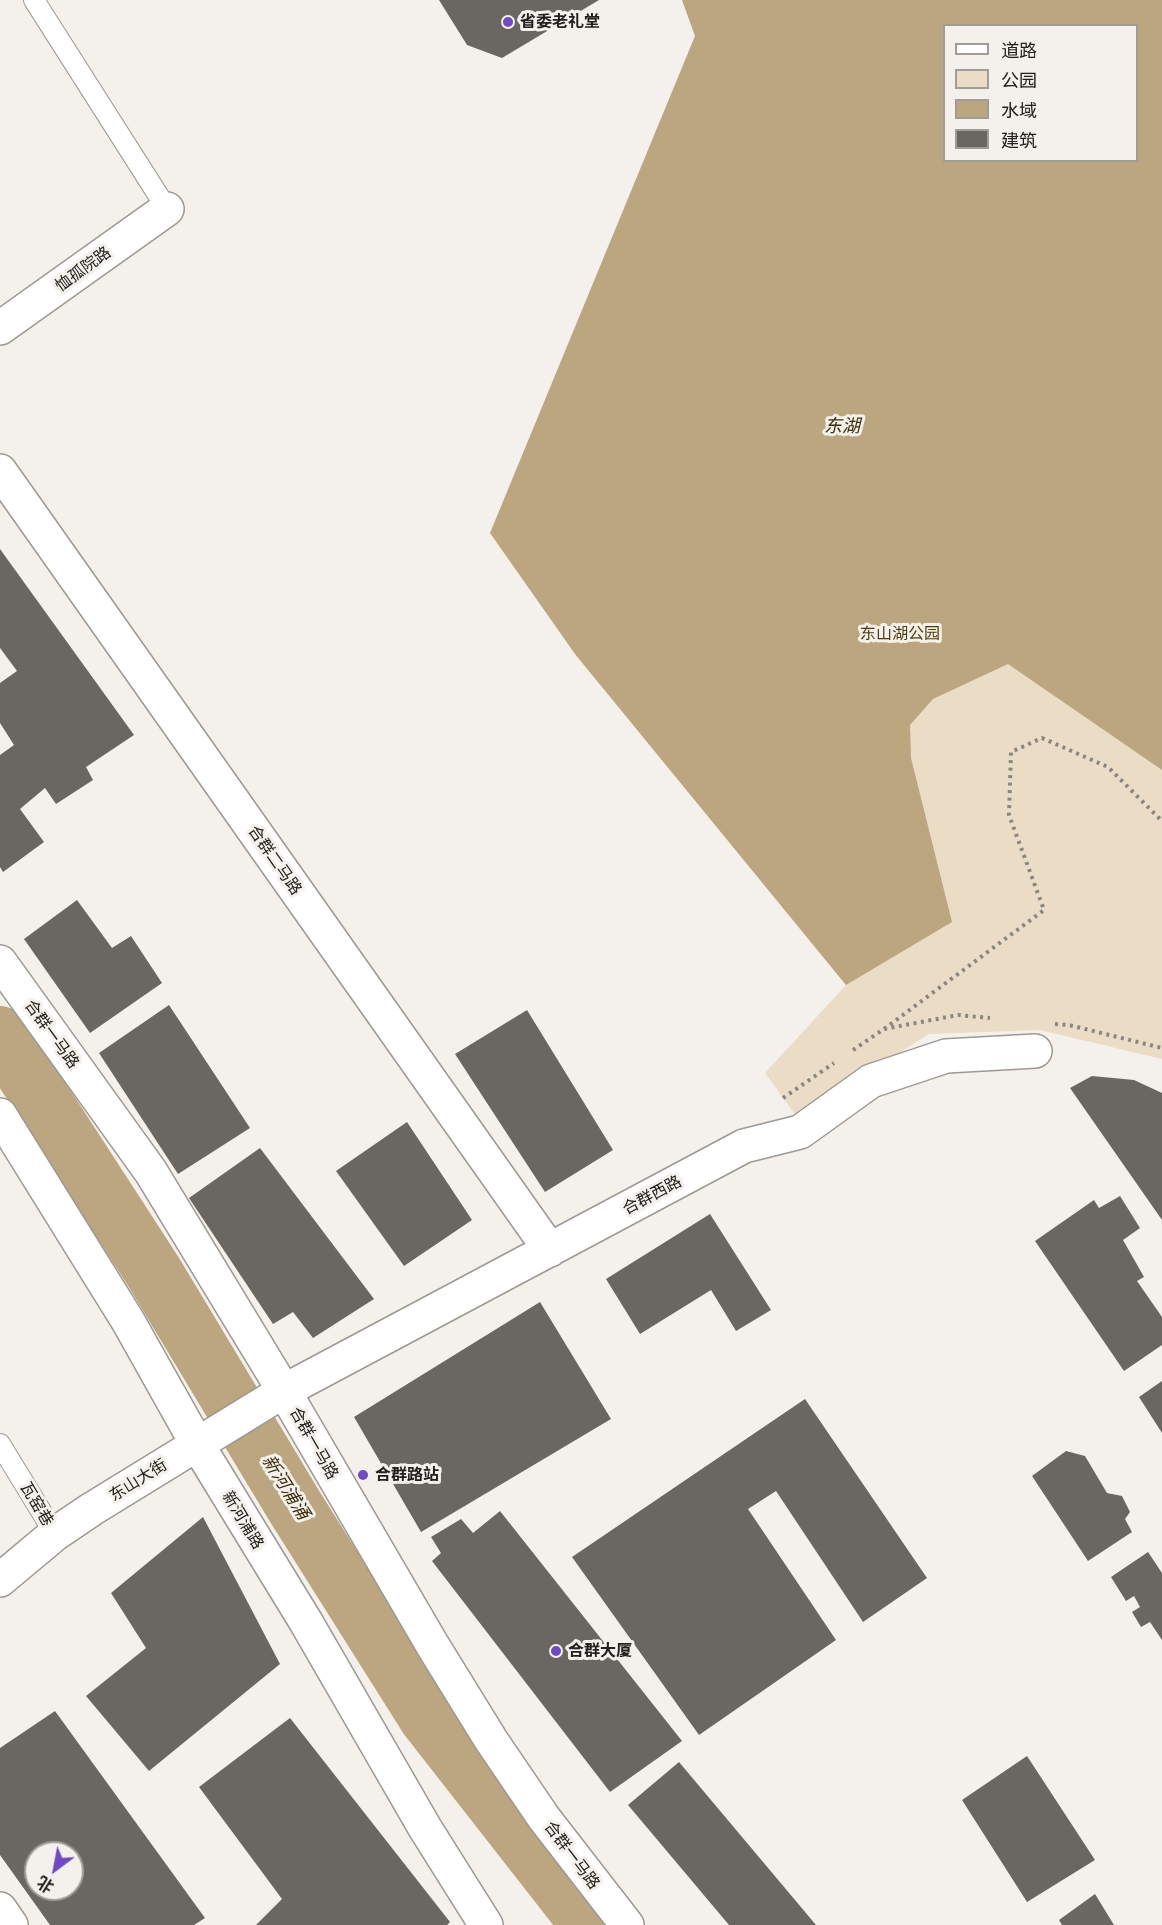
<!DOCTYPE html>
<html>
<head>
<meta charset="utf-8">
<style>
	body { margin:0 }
	#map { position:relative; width:1162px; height:1925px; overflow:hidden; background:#f4f0eb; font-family:Commissioner,"Noto Sans SC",sans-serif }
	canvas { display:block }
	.legend { position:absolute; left:943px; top:24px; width:195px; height:138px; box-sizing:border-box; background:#f4f0eb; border:2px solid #a09d99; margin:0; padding:8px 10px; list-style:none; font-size:18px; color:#21201e }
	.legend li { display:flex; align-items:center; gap:12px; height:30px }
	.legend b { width:30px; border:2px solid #a09d99 }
	.north { position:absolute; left:24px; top:1841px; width:60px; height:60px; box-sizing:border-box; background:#f4f0eb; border:2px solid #a09d99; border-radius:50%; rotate:212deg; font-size:16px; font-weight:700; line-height:24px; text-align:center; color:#21201e }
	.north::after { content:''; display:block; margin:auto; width:21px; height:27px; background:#6e4bc4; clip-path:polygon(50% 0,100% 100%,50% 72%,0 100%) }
</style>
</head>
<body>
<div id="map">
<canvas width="1162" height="1925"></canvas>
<ul class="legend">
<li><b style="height:8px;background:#fff"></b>道路</li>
<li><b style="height:16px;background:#ebddc5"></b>公园</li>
<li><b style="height:16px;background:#bba67f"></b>水域</li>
<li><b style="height:16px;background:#6a6762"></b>建筑</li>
</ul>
<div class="north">北</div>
</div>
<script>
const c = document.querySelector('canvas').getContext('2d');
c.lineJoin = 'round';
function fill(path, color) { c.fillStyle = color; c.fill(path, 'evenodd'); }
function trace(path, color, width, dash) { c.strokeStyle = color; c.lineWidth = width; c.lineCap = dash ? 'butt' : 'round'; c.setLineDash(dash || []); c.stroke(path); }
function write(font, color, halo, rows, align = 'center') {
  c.font = font + ' Commissioner,"Noto Sans SC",sans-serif'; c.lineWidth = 6; c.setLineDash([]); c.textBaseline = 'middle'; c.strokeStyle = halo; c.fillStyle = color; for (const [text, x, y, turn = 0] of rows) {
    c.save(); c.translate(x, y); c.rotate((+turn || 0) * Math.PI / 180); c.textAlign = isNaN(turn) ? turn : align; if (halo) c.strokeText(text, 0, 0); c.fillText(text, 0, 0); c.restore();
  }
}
const green = new Path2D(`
	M1162 0V1059L1040 1030 929 1034 797 1117 765 1073 846 985 575 654 944 75V160H1136V26Z`);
const water = new Path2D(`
	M682 0H1162V770L1008 664 933 699 910 725 911 758 952 922 846 985 575 654 490 533 695 36ZM944 26H1136V160H944Z`);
const river = new Path2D(`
	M0 1035 153 1271 295 1507 428 1718 590 1925`);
const building = new Path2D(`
	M439 0H599L502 58 467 45Z
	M0 549 134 735 86 767 93 780 56 804 45 788 20 809 44 842 3 872 0 867V755L14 745 0 723V683L17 671 0 648Z
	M77 900 112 948 131 936 162 983 90 1033 24 939Z
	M169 1005 250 1128 178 1174 99 1053Z
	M527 1010 613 1150 545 1192 455 1054Z
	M1092 1076 1134 1080 1162 1093V1220L1070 1088Z
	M407 1122 472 1220 404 1266 336 1171Z
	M260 1148 374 1299 313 1338 293 1312 273 1324 189 1198Z
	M1120 1196 1140 1228 1123 1240 1144 1277 1137 1281 1162 1317V1345L1124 1371 1035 1241 1094 1200 1099 1208Z
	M710 1214 771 1310 736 1331 711 1290 640 1334 606 1279Z
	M540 1302 611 1419 421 1532 354 1417Z
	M1162 1381V1433L1139 1397Z
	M805 1399 927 1578 863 1622 776 1491 748 1509 836 1640 699 1735 572 1557Z
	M1066 1451 1085 1456 1107 1493 1122 1496 1130 1512 1125 1519 1132 1532 1088 1561 1032 1476Z
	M500 1511 682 1741 610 1792 432 1561 441 1553 431 1537 461 1519 473 1533Z
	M203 1517 280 1664 149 1771 86 1696 146 1648 111 1593Z
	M1148 1552 1162 1573V1640L1150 1622 1141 1627 1132 1612 1140 1607 1134 1596 1126 1601 1111 1577Z
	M55 1711 205 1918 194 1925H50L0 1855V1748ZM36 1853H72V1889H36Z
	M290 1718 450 1922 447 1925H256L282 1899 199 1787Z
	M1027 1756 1095 1860 1027 1902 962 1800Z
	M679 1762 816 1925H729L628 1805Z
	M1095 1894 1114 1925H1062L1059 1920Z`);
const path = new Path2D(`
	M1055 1024 1069 1025 1162 1048
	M884 1029 1044 910 1009 815 1011 752 1042 738 1108 767 1162 821
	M853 1050 884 1029 958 1015 990 1018
	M783 1098 834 1063`);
const service = new Path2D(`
	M34 0 167 209
	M0 1444 55 1534`);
const minor = new Path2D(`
	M0 328 167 209
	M0 471 550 1250
	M0 962 151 1172 284 1391 433 1646 491 1740 544 1818 627 1925
	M0 1115 128 1321 197 1444 306 1622 425 1828 486 1925
	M0 1580 55 1534 92 1509 284 1391 744 1146 800 1132 871 1081 946 1056 1035 1051
	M0 1909 11 1925`);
const markers = [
	[508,22,6,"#6e4bc4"],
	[363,1475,6,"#6e4bc4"],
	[556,1651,6,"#6e4bc4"]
];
const poiNames = [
	["省委老礼堂",520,22],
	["合群路站",375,1475],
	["合群大厦",568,1651]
];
const streetNames = [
	["恤孤院路",83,269,-36],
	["合群二马路",275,860,55],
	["合群一马路",52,1034,54],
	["合群西路",652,1195,-28],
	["合群一马路",314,1443,60],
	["东山大街",138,1480,-32],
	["瓦窑巷",37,1504,59],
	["新河浦路",243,1520,59],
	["合群一马路",572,1855,53]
];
const parkNames = [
	["东山湖公园",900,634]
];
const waterNames = [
	["东湖",842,426],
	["新河浦涌",286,1487,58]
];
fill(green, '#ebddc5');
fill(water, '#bba67f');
trace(river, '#bba67f', 58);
fill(building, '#6a6762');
trace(service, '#9c9994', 22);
trace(minor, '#9c9994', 36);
trace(path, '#898783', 4, [3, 4.5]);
trace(service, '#fff', 20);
trace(minor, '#fff', 33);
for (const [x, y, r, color] of markers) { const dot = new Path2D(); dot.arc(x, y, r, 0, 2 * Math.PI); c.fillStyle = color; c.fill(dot); trace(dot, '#f4f0eb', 2); }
write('bold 16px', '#21201e', '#f4f0eb', poiNames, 'left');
write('16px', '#21201e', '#f4f0eb', streetNames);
write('16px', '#513b08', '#f4f0eb', parkNames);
write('italic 18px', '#3c2c0a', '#f4f0eb', waterNames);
</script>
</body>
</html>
